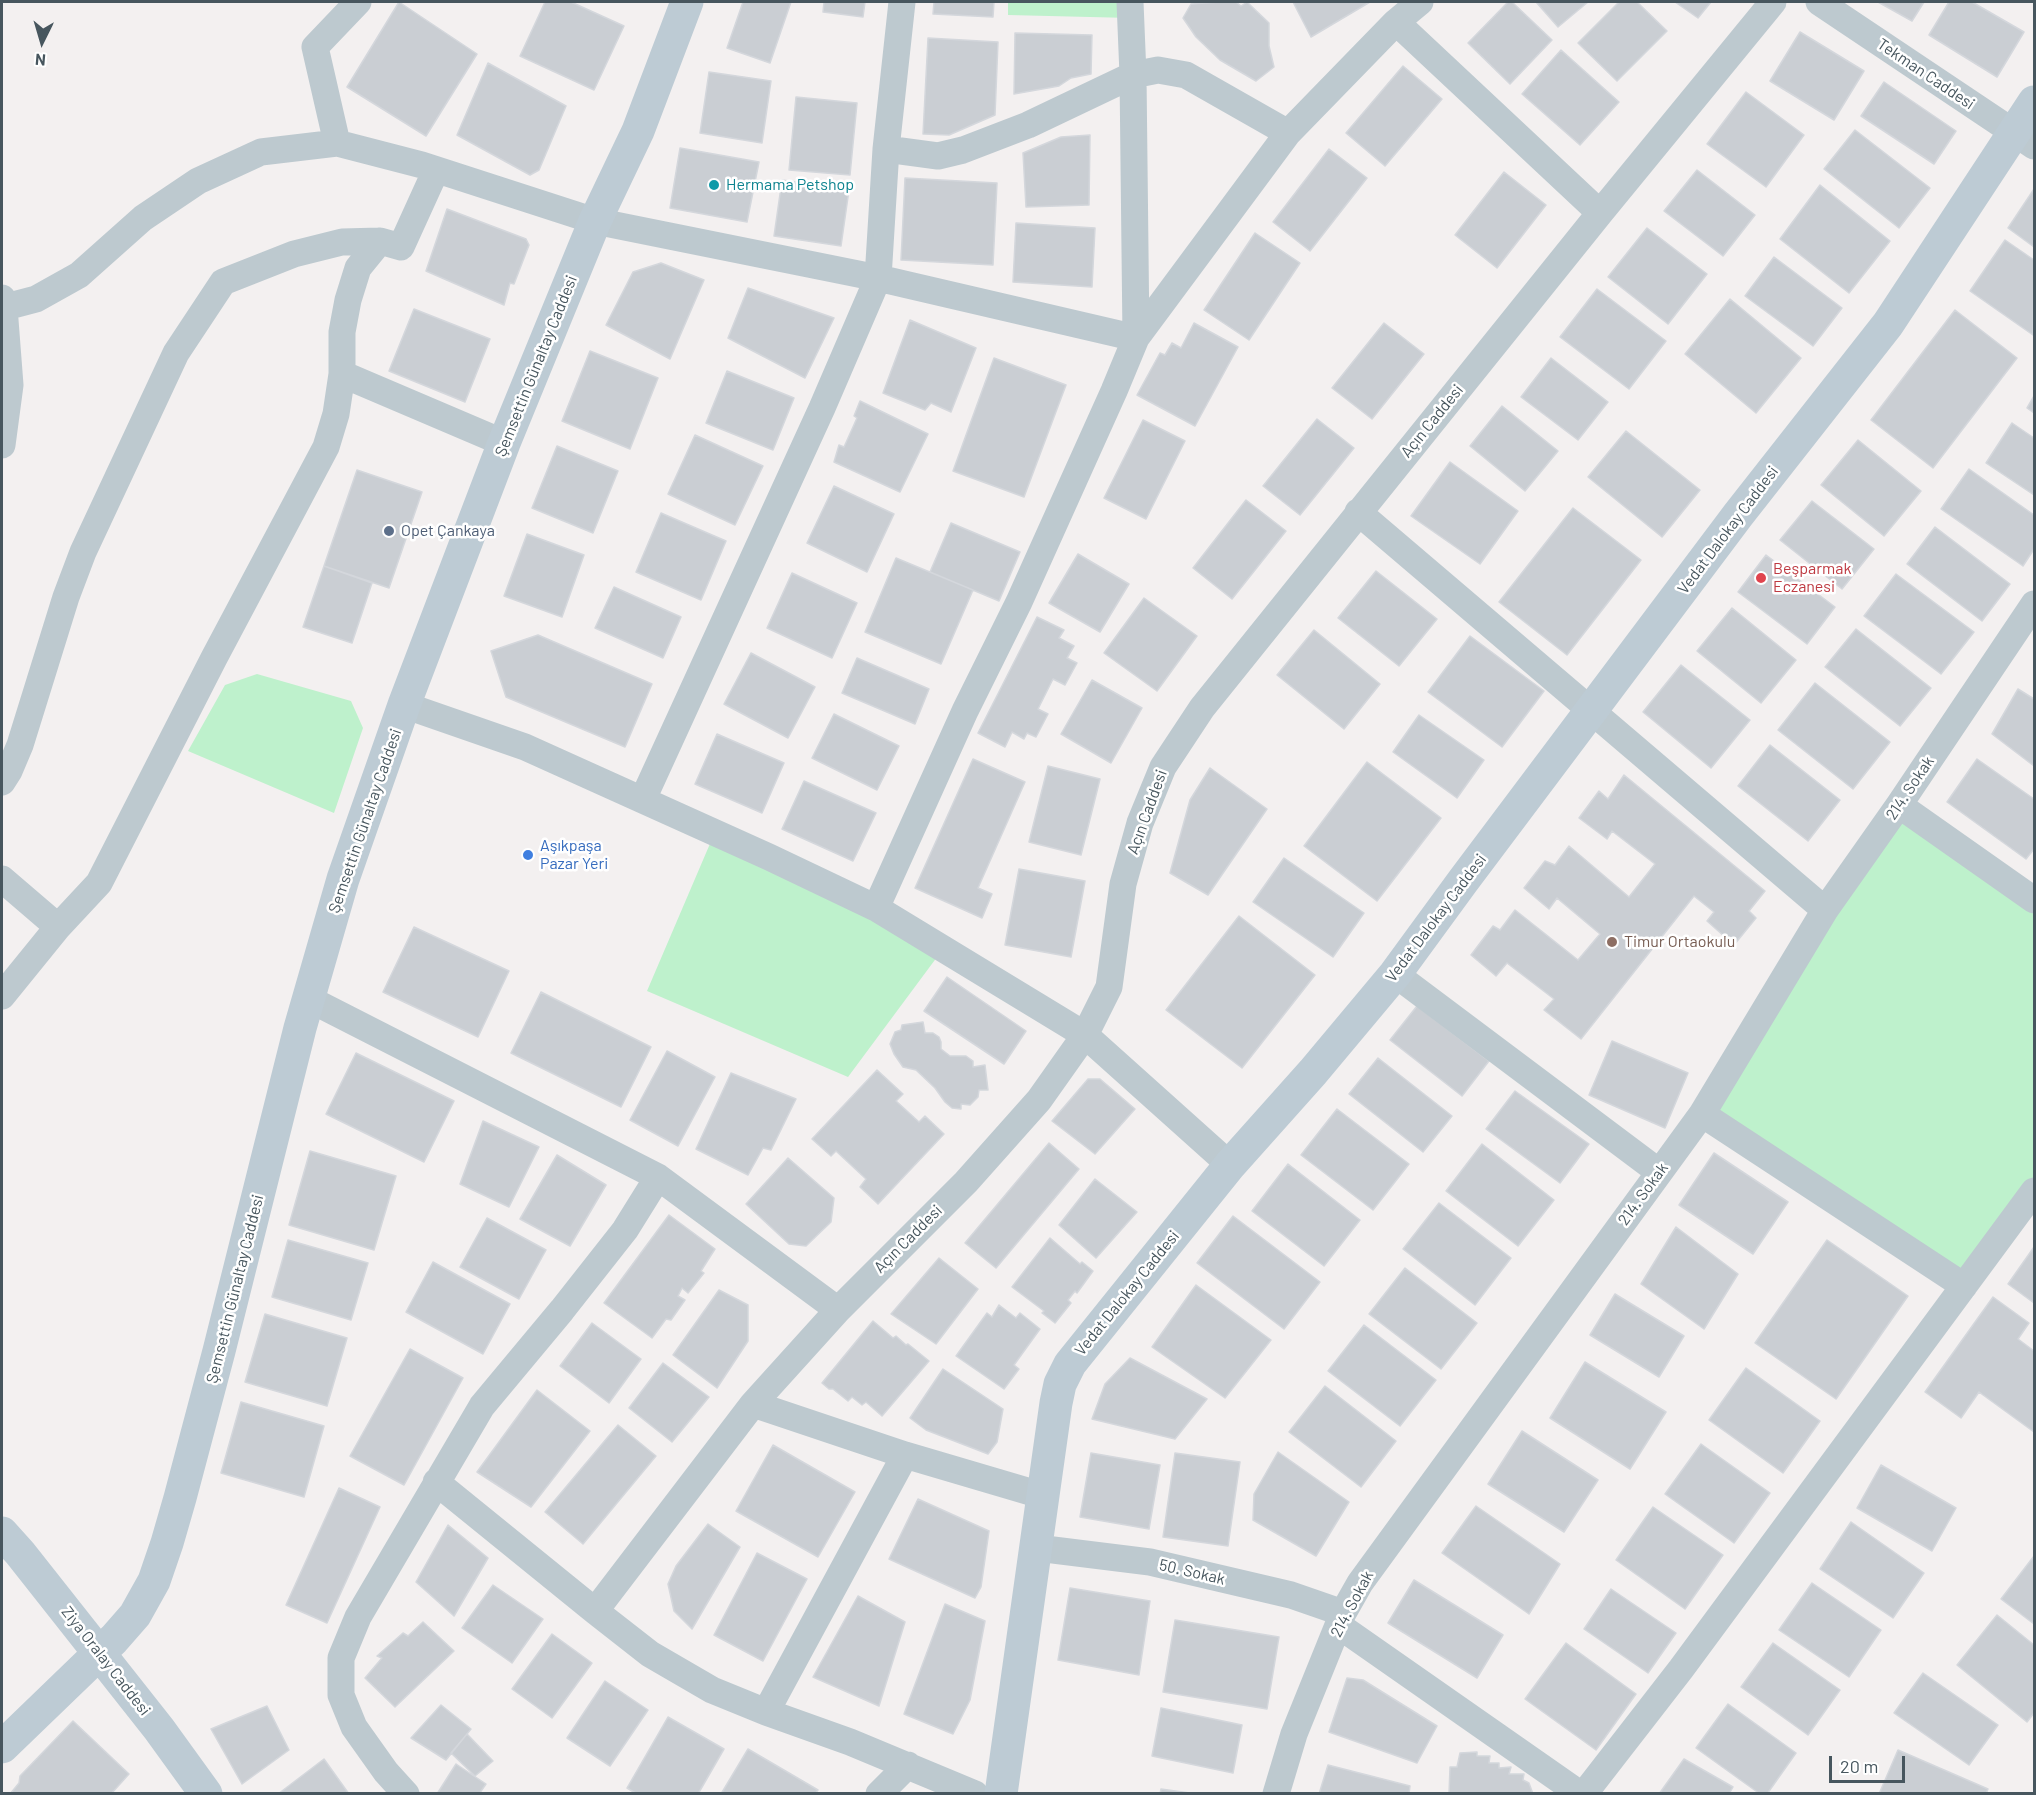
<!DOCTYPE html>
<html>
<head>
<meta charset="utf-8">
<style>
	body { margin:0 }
	#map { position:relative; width:2036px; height:1795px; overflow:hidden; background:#f3f0f0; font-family:Barlow,sans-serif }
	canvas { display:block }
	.frame { position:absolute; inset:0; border:3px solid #47565e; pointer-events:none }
	.north { position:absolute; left:12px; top:12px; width:60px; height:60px; -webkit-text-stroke:4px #fff; paint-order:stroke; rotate:185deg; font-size:16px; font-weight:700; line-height:24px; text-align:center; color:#47565e }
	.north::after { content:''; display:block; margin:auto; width:21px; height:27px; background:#47565e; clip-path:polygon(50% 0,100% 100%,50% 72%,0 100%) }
	.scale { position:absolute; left:1829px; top:1756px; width:76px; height:27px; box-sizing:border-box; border:3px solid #47565e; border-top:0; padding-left:8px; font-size:18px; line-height:21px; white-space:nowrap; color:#47565e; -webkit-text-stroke:4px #fff; paint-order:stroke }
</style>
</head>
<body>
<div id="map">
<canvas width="2036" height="1795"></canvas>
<div class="frame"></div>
<div class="north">N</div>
<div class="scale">20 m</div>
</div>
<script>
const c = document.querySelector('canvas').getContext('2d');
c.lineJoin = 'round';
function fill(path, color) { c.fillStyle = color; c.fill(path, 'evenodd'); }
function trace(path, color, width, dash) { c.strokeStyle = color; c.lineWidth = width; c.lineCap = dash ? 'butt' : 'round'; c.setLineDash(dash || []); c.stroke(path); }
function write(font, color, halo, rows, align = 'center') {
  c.font = font + ' Barlow,sans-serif'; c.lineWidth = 5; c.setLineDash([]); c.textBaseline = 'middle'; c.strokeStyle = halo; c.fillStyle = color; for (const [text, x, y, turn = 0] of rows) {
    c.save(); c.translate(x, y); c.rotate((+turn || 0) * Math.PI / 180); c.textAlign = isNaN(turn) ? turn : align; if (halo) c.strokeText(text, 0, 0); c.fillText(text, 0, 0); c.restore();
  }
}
const green = new Path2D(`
	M1008 2H1130L1131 18 1008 15Z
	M257 674 351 701 363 728 334 813 188 751 225 685Z
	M1899 805 2034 900V1191L1964 1286 1702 1114Z
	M715 832 943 949 848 1077 647 991Z`);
const building = new Path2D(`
	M399 2 477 54 426 136 347 87Z
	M545 2H571L624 26 594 90 520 56Z
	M743 2H791L770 63 727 48Z
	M824 2H865L863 17 823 12Z
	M934 2H994L993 17 933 14Z
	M1219 2H1236L1241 6 1247 2 1269 23V46L1274 67 1256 81 1220 60 1196 37 1183 18 1191 4Z
	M1293 2H1370L1311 37Z
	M1508 2H1512L1552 40 1510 84 1468 43Z
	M1536 2H1588L1558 27Z
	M1619 2H1637L1667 31 1617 81 1578 43Z
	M1675 2H1711L1698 18Z
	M1878 2H1924L1912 21Z
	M1949 2H1972L2024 32 1997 77 1929 35Z
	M1800 32 1864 71 1834 120 1770 81Z
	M1015 33 1092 35 1091 74 1071 78 1059 86 1014 94Z
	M928 38 998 42 995 115 949 135 923 134Z
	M1561 50 1619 102 1580 145 1522 94Z
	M488 63 566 106 539 170 530 175 457 135Z
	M1403 66 1442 99 1385 166 1346 133Z
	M709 72 771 81 762 143 700 133Z
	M1884 82 1956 131 1934 164 1861 116Z
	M1746 92 1804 135 1766 187 1707 144Z
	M796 97 857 103 850 175 789 170Z
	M1855 130 1930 188 1899 228 1824 169Z
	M1090 135 1089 205 1026 207 1023 153 1061 137Z
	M680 148 759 162 747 222 670 208Z
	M1329 149 1367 178 1310 251 1273 222Z
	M1697 170 1755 215 1723 256 1664 211Z
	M1504 172 1546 205 1497 268 1455 235Z
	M905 178 997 183 993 265 901 260Z
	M782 180 849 190 841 246 774 236Z
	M1820 185 1890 241 1849 293 1780 239Z
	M2034 189V247L2008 228Z
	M447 209 526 239 529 245 514 284 510 283 504 305 426 271Z
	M1016 223 1095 228 1092 287 1013 282Z
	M1647 228 1707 274 1668 324 1608 277Z
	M1255 233 1300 263 1249 340 1204 310Z
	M2005 240 2034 260 2033 335 1970 291Z
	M1774 257 1842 308 1813 346 1745 296Z
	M661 263 704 280 670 359 606 325 633 272Z
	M748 288 834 318 805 378 728 338Z
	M1597 289 1666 341 1629 389 1560 337Z
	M1730 299 1801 358 1756 413 1685 354Z
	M414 309 490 339 465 402 389 371Z
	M1955 310 2017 358 1933 468 1871 420Z
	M910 320 976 348 951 412 931 403 925 410 883 393Z
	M1194 323 1238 347 1195 426 1137 395 1160 353 1165 355 1172 343 1181 348Z
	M1384 323 1424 354 1372 419 1332 388Z
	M590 351 658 378 630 449 562 421Z
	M994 358 1066 385 1024 497 953 471Z
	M1551 358 1608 402 1578 440 1521 397Z
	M727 371 794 398 773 450 706 423Z
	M2034 396V413L2027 408Z
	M860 401 928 434 900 492 834 462 839 445 844 447 857 418 854 416Z
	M1502 406 1558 451 1525 491 1470 446Z
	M1317 419 1354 448 1300 515 1263 486Z
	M1143 420 1185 441 1146 519 1104 498Z
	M2012 423 2034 438V495L1986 463Z
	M1626 431 1700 490 1662 537 1588 477Z
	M695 435 763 466 735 525 668 494Z
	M1858 440 1921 491 1884 536 1821 485Z
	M557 446 618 471 593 533 532 508Z
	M1450 462 1518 511 1480 564 1411 516Z
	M1969 469 2034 515V549L2023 566 1941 509Z
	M357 470 422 492 389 588 324 566Z
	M834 486 894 514 867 572 807 543Z
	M1246 500 1286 531 1232 599 1193 568Z
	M1812 501 1874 549 1842 589 1780 540Z
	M1573 508 1641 560 1567 655 1499 602Z
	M661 513 726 541 701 600 636 572Z
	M951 523 1020 552 999 601 930 572Z
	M1935 527 2010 584 1982 621 1907 564Z
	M527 534 584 555 562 617 504 596Z
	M1078 554 1129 584 1100 632 1049 603Z
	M1766 555 1835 607 1807 644 1738 592Z
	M896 558 973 590 941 664 865 632Z
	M324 566 372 583 352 643 303 627Z
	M1376 571 1437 619 1399 666 1338 618Z
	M792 573 857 603 832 658 767 628Z
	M1896 574 1974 632 1941 674 1864 616Z
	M614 587 681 617 663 658 595 628Z
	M1144 598 1197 636 1157 691 1104 653Z
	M1732 608 1796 660 1761 703 1697 651Z
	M1037 617 1064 630 1059 638 1074 646 1067 658 1077 663 1065 685 1053 679 1038 709 1048 714 1036 737 1027 733 1024 739 1012 732 1005 747 978 733Z
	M1856 629 1931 688 1900 726 1825 667Z
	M1314 630 1380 684 1344 729 1277 675Z
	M538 635 652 684 625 747 506 697 491 651Z
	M1470 636 1544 691 1502 747 1428 692Z
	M751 653 815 687 788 738 724 704Z
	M857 658 929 689 915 724 842 693Z
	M1681 665 1750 720 1711 768 1643 712Z
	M1092 680 1142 708 1111 763 1061 734Z
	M1815 683 1890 742 1853 789 1778 730Z
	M2018 689 2034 699V766L1992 734Z
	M834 714 899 746 877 790 812 758Z
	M1419 715 1484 760 1457 798 1393 752Z
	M717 734 784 763 762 813 695 784Z
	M1770 745 1840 800 1808 841 1738 786Z
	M973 759 1025 782 978 888 992 894 982 918 915 888Z
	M1977 759 2034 799V849L2026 859 1947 802Z
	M1367 762 1441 818 1377 901 1304 846Z
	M1048 766 1100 779 1081 855 1029 842Z
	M1210 768 1267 809 1208 895 1170 873 1190 800Z
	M1624 775 1765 891 1749 911 1756 918 1734 945 1707 921 1714 912 1694 896 1581 1039 1544 1010 1554 999 1507 963 1496 976 1471 955 1493 926 1500 930 1515 910 1578 960 1600 934 1557 898 1549 909 1524 888 1545 861 1555 865 1569 846 1629 897 1655 864 1612 831 1607 839 1579 818 1599 791 1608 799Z
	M804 781 876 813 853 861 782 829Z
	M1284 858 1364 913 1333 957 1253 902Z
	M1019 869 1085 881 1071 957 1005 945Z
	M1239 916 1315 975 1242 1068 1166 1010Z
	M414 927 509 971 478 1037 383 992Z
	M947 977 1026 1031 1004 1064 924 1011Z
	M541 992 651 1047 621 1107 511 1053Z
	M1417 1006 1489 1061 1462 1096 1390 1040Z
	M923 1022 925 1033H933L939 1037 941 1042V1049L950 1056H966L973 1061V1067L985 1065 988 1090H979L978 1097 970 1105 961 1104V1109L952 1108 945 1102 935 1088 916 1070 903 1067 894 1054 890 1044 895 1032 901 1030 902 1025Z
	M1612 1041 1688 1073 1665 1128 1589 1095Z
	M667 1051 715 1077 678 1146 630 1120Z
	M356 1053 454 1101 424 1162 326 1114Z
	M1378 1058 1452 1116 1423 1152 1349 1094Z
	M877 1070 903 1094 896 1101 919 1122 925 1116 944 1134 878 1204 860 1187 866 1179 836 1151 831 1156 812 1139Z
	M731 1073 796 1099 771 1150 763 1148 748 1175 696 1149Z
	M1088 1079H1100L1135 1109 1095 1154 1052 1121Z
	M1515 1091 1589 1144 1560 1183 1486 1129Z
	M1337 1109 1409 1164 1373 1210 1301 1155Z
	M483 1121 539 1147 509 1207 460 1184Z
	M1049 1143 1079 1169 996 1268 965 1243Z
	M1482 1144 1554 1200 1518 1246 1446 1191Z
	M310 1151 396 1176 374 1250 289 1225Z
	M1714 1153 1788 1202 1753 1254 1679 1205Z
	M557 1155 606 1185 570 1246 520 1219Z
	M788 1158 834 1198 831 1222 806 1246 789 1244 746 1204Z
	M1288 1164 1360 1220 1324 1266 1252 1211Z
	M1095 1179 1137 1212 1096 1258 1059 1225Z
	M1439 1203 1511 1258 1475 1305 1403 1249Z
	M669 1215 715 1249 701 1271 704 1273 688 1293 682 1288 678 1296 685 1300 671 1320 666 1319 652 1338 604 1303Z
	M1233 1216 1320 1282 1284 1329 1197 1263Z
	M487 1218 546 1250 519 1299 460 1267Z
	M1676 1227 1738 1274 1704 1329 1641 1284Z
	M1050 1238 1080 1264 1082 1262 1093 1271 1077 1293 1075 1291 1068 1300 1071 1303 1055 1323 1042 1313 1044 1311 1012 1287Z
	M288 1240 368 1263 351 1320 272 1297Z
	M1827 1240 1908 1296 1836 1399 1755 1343Z
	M2034 1247V1303L2008 1284Z
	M939 1258 978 1289 936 1344 891 1314Z
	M433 1262 510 1304 483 1354 406 1312Z
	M1405 1268 1477 1323 1441 1369 1369 1314Z
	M1196 1285 1271 1340 1225 1398 1152 1347Z
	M719 1290 748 1305V1341L717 1388 673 1355Z
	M1615 1294 1684 1336 1659 1377 1590 1335Z
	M1993 1297 2029 1323 2018 1339 2034 1351V1432L1979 1392 1961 1418 1925 1392Z
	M999 1305 1016 1318 1020 1313 1040 1329 1014 1365 1019 1369 1004 1389 956 1356 987 1313 992 1317Z
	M265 1314 347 1338 327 1406 245 1382Z
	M873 1321 893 1338 896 1336 906 1345 908 1344 929 1361 882 1416 866 1402 862 1405 852 1397 848 1401 833 1389H829L822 1383Z
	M592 1323 641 1359 609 1403 560 1366Z
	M1364 1325 1436 1380 1400 1426 1328 1371Z
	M410 1349 463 1378 404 1485 350 1456Z
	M1130 1358 1207 1399 1175 1439 1092 1419 1105 1384Z
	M1585 1362 1666 1412 1630 1469 1550 1418Z
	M663 1363 709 1397 672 1442 629 1408Z
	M1746 1368 1820 1421 1783 1473 1709 1420Z
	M943 1369 1003 1409 997 1442 988 1454 926 1430 910 1418Z
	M1325 1386 1396 1441 1361 1487 1289 1432Z
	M537 1390 590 1431 531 1507 477 1472Z
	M241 1402 324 1426 304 1497 221 1473Z
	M618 1425 656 1456 583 1544 545 1512Z
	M1522 1431 1598 1480 1564 1532 1488 1484Z
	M1701 1444 1770 1493 1734 1543 1665 1494Z
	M773 1445 855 1492 818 1557 736 1511Z
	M1278 1452 1349 1502 1316 1556 1253 1520 1254 1494Z
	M1091 1453 1160 1465 1149 1529 1080 1517Z
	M1175 1453 1240 1462 1228 1546 1163 1537Z
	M1881 1465 1956 1508 1932 1551 1857 1508Z
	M339 1488 380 1507 327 1623 286 1605Z
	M918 1499 989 1531 981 1587 975 1598 889 1559Z
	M1476 1506 1560 1564 1529 1614 1442 1553Z
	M1653 1507 1723 1555 1685 1609 1616 1560Z
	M1851 1522 1924 1573 1893 1618 1820 1569Z
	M708 1524 740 1547 692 1629 674 1611 668 1584 676 1566Z
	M448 1525 488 1558 454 1616 416 1582Z
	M757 1553 807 1579 763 1661 714 1635Z
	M2034 1556V1624L2001 1599Z
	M1414 1580 1503 1635 1477 1678 1388 1623Z
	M1812 1583 1881 1630 1849 1677 1779 1630Z
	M493 1585 543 1619 512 1663 462 1628Z
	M1070 1588 1150 1601 1139 1675 1058 1660Z
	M1611 1589 1676 1633 1648 1673 1584 1629Z
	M858 1596 905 1622 879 1706 813 1677Z
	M945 1604 985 1621 970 1700 953 1734 904 1714Z
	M1997 1615 2034 1645V1713L2027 1722 1957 1665Z
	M1175 1620 1279 1637 1267 1709 1163 1692Z
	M423 1622 454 1651 395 1707 365 1678 382 1658 377 1656 403 1633 408 1636Z
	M552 1634 592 1663 552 1718 512 1689Z
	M1566 1643 1636 1694 1596 1750 1525 1699Z
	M1773 1643 1840 1690 1808 1735 1741 1687Z
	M1923 1673 1998 1725 1969 1765 1894 1713Z
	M1347 1678 1363 1680 1437 1726 1417 1763 1329 1732Z
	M605 1681 648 1710 610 1766 567 1738Z
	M1728 1704 1796 1753 1767 1794H1760L1696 1748Z
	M441 1705 471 1729 446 1760 411 1738Z
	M267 1706 289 1750 242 1784 211 1729Z
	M1161 1708 1242 1725 1233 1773 1152 1756Z
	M668 1717 724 1749 698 1794H637L627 1788Z
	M73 1721 129 1774 111 1794H10L19 1783 20 1776Z
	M467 1734 493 1761 475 1776 451 1753Z
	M748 1749 818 1790 815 1794H721Z
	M1898 1750 1988 1789 1986 1794H1879Z
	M1477 1752V1756H1490L1489 1763H1499V1768L1511 1767 1509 1774H1524L1523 1780 1529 1783 1533 1794H1449L1450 1767H1457L1460 1753Z
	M324 1759 349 1794H278Z
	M1684 1759 1733 1787 1729 1794H1659Z
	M456 1764 486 1784 479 1794H437Z
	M1328 1765 1410 1786 1409 1794H1319Z
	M1161 1789 1197 1794H1160Z`);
const street = new Path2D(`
	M1819 2 2034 146
	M1396 22 1600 213
	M337 143 315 47 358 2
	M886 149 938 156 963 150 1028 125 1133 75 1158 70 1186 75 1288 133
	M2 298 4 307 10 385 2 445
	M2 308 36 299 79 275 143 218 198 181 261 152 337 143 422 165 595 221 878 278 1136 338 1288 133 1396 22 1420 2
	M342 374 504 443
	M1358 512 1825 910
	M404 705 525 747 769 857 876 908 1085 1035 1230 1165
	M2 782 9 771 20 745 66 597 83 552 176 353 223 282 294 254 342 242 380 241 401 247 436 170
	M643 799 822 408 878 278 886 149 902 2
	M1899 805 2034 900
	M2 879 58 927
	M876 908 965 711 1019 602 1114 391 1136 338 1133 75 1130 2
	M1395 974 1659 1172
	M2 996 58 927 99 883 214 658 326 447 336 414 342 374V332L348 300 358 268 380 241
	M309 999 658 1177 838 1310
	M1702 1114 1964 1286
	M753 1404 905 1455 1044 1496
	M436 1482 595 1611 650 1654 712 1690 766 1712 850 1742 975 1794
	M1037 1548 1150 1562 1291 1595 1343 1613
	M595 1611 753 1404 838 1310 966 1182 1039 1100 1085 1035 1109 987 1123 884 1140 823 1163 767 1202 708 1600 213 1773 2
	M1338 1625 1580 1794
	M766 1712 905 1455
	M406 1794 386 1772 354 1727 341 1695V1658L358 1617 482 1406 562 1310 625 1230 658 1177
	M879 1794 908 1765
	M1276 1794 1294 1734 1343 1613 1360 1583 1702 1114 1825 910 1899 805 2034 604
	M1584 1794 1681 1669 2034 1191`);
const secondary = new Path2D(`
	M2 1533 20 1553 159 1729 206 1794
	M2 1747 114 1639 135 1615 154 1581 167 1543 180 1498 219 1351 300 1028 343 879 404 705 504 443 595 221 638 131 687 2
	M1001 1794 1056 1403 1060 1384 1070 1364 1230 1165 1313 1072 1395 974 1463 881 1738 515 1888 324 2034 102`);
const markers = [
	[714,185,6,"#0f9aa8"],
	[389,531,6,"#5c6f8a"],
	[1761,578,6,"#e0444e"],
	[528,855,6,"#3f7fe0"],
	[1612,942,6,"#8d6e63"]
];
const streetNames = [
	["Tekman Caddesi",1926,74,34],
	["Şemsettin Günaltay Caddesi",536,366,-68],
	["Açın Caddesi",1432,421,-51],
	["Vedat Dalokay Caddesi",1728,530,-53],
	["214. Sokak",1910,788,-56],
	["Açın Caddesi",1147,812,-70],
	["Şemsettin Günaltay Caddesi",365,821,-71],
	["Vedat Dalokay Caddesi",1436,918,-53],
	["214. Sokak",1643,1194,-54],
	["Açın Caddesi",908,1239,-45],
	["Şemsettin Günaltay Caddesi",235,1289,-76],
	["Vedat Dalokay Caddesi",1127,1293,-51],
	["50. Sokak",1192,1572,13],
	["214. Sokak",1352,1604,-62],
	["Ziya Oralay Caddesi",106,1661,52]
];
const cultureNames = [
	["Hermama Petshop",726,185]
];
const serviceNames = [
	["Opet Çankaya",401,531]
];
const healthNames = [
	["Beşparmak",1773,569],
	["Eczanesi",1773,587]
];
const shopNames = [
	["Aşıkpaşa",540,846],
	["Pazar Yeri",540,864]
];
const educationNames = [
	["Timur Ortaokulu",1624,942]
];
fill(green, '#bef1cc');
fill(building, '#caced3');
trace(building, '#d4d7dc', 1.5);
trace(street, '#bdc9cf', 27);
trace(secondary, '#bdcbd4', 33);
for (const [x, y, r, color] of markers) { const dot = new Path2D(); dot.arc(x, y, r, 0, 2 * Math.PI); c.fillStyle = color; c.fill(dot); trace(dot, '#fff', 2); }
write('16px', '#47565e', '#fff', streetNames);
write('16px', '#0d838f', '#fff', cultureNames, 'left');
write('16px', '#4e5e75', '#fff', serviceNames, 'left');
write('16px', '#be3a42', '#fff', healthNames, 'left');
write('16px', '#366cbe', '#fff', shopNames, 'left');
write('16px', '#785e54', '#fff', educationNames, 'left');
</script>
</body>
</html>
